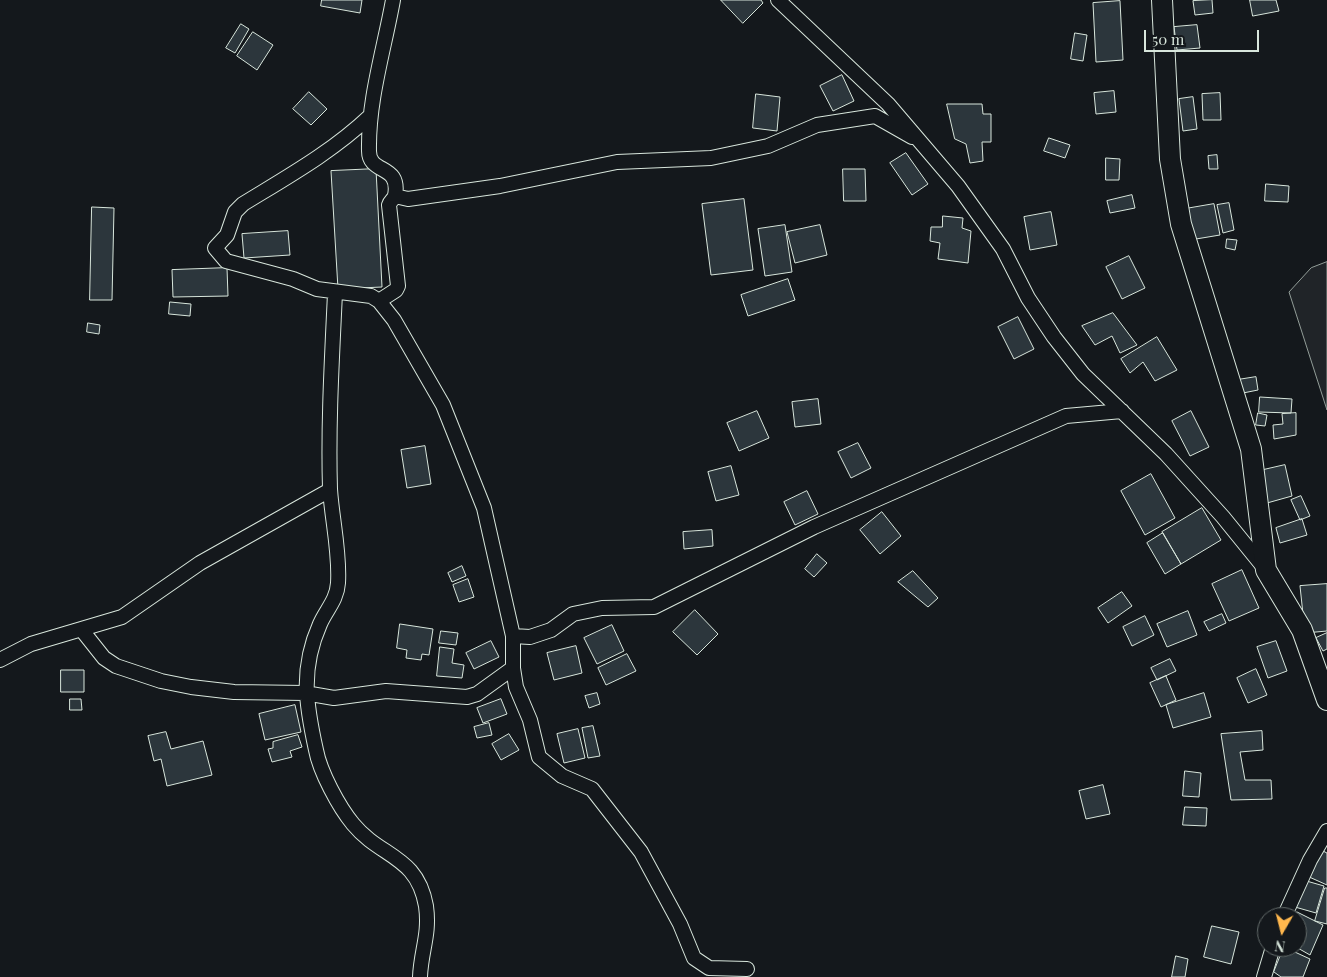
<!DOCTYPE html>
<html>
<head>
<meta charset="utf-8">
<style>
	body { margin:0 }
	#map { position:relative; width:1327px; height:977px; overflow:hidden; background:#14181c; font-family:"Playfair Display",serif }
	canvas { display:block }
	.north { position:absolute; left:1257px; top:907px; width:50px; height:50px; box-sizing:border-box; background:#14181c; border:1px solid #626a69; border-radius:50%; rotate:188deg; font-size:14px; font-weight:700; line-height:20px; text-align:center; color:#d8e6dc }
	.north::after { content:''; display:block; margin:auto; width:18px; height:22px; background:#ffb74d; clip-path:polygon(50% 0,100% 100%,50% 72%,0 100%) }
	.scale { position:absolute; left:1144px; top:30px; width:115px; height:22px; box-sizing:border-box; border:2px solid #d8e6dc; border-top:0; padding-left:6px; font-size:15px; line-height:18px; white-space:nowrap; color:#d8e6dc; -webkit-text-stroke:4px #14181c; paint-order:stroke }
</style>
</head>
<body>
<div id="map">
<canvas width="1327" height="977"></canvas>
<div class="north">N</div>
<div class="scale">50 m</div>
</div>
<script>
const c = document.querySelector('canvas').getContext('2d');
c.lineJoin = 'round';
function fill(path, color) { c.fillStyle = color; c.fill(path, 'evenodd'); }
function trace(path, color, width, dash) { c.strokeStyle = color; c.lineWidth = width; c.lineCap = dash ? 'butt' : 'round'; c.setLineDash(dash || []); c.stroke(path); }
const green = new Path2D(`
	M1327 262V410L1289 292 1311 268Z`);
const building = new Path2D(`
	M322 0H362L360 13 321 6Z
	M721 0H761L763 3 743 23Z
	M1212 0 1213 13 1195 15 1193 1Z
	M1250 0H1276L1279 11 1253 16Z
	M1120 1 1123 60 1096 62 1093 3Z
	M241 24 249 29 235 53 226 48Z
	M1197 25 1200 48 1177 50 1174 27Z
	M253 32 273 45 257 70 237 56Z
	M1075 33 1087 35 1083 61 1071 59Z
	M842 75 854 101 833 111 820 86Z
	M1114 91 1116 112 1096 114 1094 93Z
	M309 92 327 109 311 125 293 109Z
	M1220 93 1221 120H1203L1202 94Z
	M756 94 780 97 777 131 753 128Z
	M1193 97 1197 129 1183 131 1179 99Z
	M947 104H982L983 114H991V142H982L983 161 970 163 966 144 955 139Z
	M1049 138 1070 145 1065 158 1044 151Z
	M906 153 928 184 912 195 890 163Z
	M1217 155 1218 169H1209L1208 156Z
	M1106 158 1120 159 1119 180H1106Z
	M376 169 382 287 338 289 331 171Z
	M843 169H865L866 201H844Z
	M1266 184 1289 186 1288 202 1265 201Z
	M1132 195 1135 208 1110 213 1107 201Z
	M744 199 753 270 711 275 702 204Z
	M1229 203 1234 230 1223 233 1217 205Z
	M1214 204 1220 235 1190 240 1185 209Z
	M92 207 114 208 112 300H90Z
	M1051 212 1057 245 1030 250 1024 217Z
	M943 216 963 218 962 228 971 231 968 263 938 259 940 243 930 241 931 227H942Z
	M785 225 792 272 765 276 758 229Z
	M820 225 827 255 795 263 787 232Z
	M288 231 290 255 244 258 242 234Z
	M1227 239 1237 240 1235 250 1226 248Z
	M1129 256 1145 288 1122 299 1106 267Z
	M227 268 228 296 173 297 172 270Z
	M788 279 795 300 748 316 741 295Z
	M170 302 191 304 190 316 169 314Z
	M1113 313 1137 345 1120 353 1112 336 1095 345 1082 326Z
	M1018 317 1034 349 1014 359 998 327Z
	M88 323 100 325 99 334 87 332Z
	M1157 337 1177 370 1155 381 1143 362 1130 373 1121 359Z
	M1256 377 1258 390 1233 395 1231 381Z
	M1260 397 1292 399 1291 413 1259 412Z
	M818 399 821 424 795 427 792 402Z
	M757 411 769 438 739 451 727 423Z
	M1191 411 1209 447 1190 456 1172 421Z
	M1258 413 1267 415 1265 426 1256 425Z
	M1296 413V435L1274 439 1273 425 1283 424 1282 414Z
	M858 443 871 468 851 478 838 452Z
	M425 446 431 484 407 488 401 450Z
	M1285 465 1292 496 1267 503 1259 471Z
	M731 466 739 495 716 501 708 472Z
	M1151 474 1175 518 1145 535 1121 491Z
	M807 491 818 514 795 525 784 502Z
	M1301 496 1310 516 1300 520 1291 500Z
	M1202 508 1221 540 1181 564 1162 532Z
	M882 512 901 536 880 554 860 530Z
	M1302 519 1307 535 1280 543 1276 528Z
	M712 530 713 546 684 549 683 532Z
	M1163 533 1181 564 1165 574 1147 543Z
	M817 554 827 563 814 577 805 569Z
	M462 566 466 576 452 582 448 573Z
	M1242 570 1259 608 1229 621 1212 584Z
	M913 571 938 598 928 607 898 582Z
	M468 579 474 597 459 602 453 585Z
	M1327 584V631L1305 633 1300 586Z
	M1122 592 1132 606 1108 623 1098 608Z
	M695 610 718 634 697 655 673 632Z
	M1188 611 1197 635 1167 647 1157 624Z
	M1222 614 1226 623 1209 631 1204 622Z
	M1145 616 1154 635 1132 646 1123 627Z
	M400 624 433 629 429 655 422 654 421 660 406 658 407 650 397 648Z
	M612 625 624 651 597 664 584 638Z
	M441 631 458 633 456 645 439 643Z
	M1327 633V649L1323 651 1316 638Z
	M491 641 499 657 474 669 466 653Z
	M1276 641 1287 671 1268 678 1257 647Z
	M576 646 582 673 554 680 547 653Z
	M440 647 454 649 452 663 464 665 462 678 437 676Z
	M627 654 636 671 606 685 598 668Z
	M1170 659 1176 671 1157 680 1151 668Z
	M1256 669 1267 695 1248 703 1237 678Z
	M61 670H84V692H61Z
	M1166 676 1176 700 1161 707 1150 683Z
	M597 693 600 704 589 708 585 696Z
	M1204 693 1211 717 1173 728 1166 705Z
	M70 699H81L82 710H70Z
	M501 699 507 714 483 723 477 708Z
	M295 705 301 732 265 740 259 714Z
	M489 723 492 735 477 738 474 727Z
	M593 726 600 756 588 758 582 728Z
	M578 729 585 758 564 763 557 734Z
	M1262 731 1263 750 1240 752 1245 780H1271L1272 799 1231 800 1221 734Z
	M166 732 171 749 203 741 212 775 167 786 161 759 154 761 148 736Z
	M509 734 519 750 501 760 492 744Z
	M298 735 302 747 290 751 292 757 272 762 268 749 273 748V742Z
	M1185 771 1201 773 1199 797 1183 796Z
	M1103 785 1110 814 1086 819 1079 791Z
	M1185 807 1207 808 1206 826 1183 825Z
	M1319 849 1327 853V885L1307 876Z
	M1303 880 1324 886 1316 913 1295 907Z
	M1325 888H1327V924L1315 921Z
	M1297 912 1323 925 1310 955 1296 947 1297 917H1295Z
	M1212 926 1239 932 1231 964 1204 957Z
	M1284 947 1310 959 1303 977H1281L1274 972Z
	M1176 956 1188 959 1185 977H1172Z`);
const street = new Path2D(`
	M778 0 888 104 958 186 1003 249 1028 298 1054 337 1083 374 1166 454 1223 517 1266 570
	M370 116C332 152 287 177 243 204L235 212 227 235 215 248 226 261 293 279 317 289 371 296 379 301 394 320 443 405 484 508 513 636V668L516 687 530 720 539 757 562 776 592 789 641 852 680 924 694 958 709 968 747 969
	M395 196 408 199 500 186 617 162 711 158 768 146 817 125 875 116 912 137
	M335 293C332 358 328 424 330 489 332 520 340 552 338 583 337 600 326 610 320 624 300 669 306 705 316 750 320 772 339 807 353 824 381 858 417 855 426 906 430 935 421 950 420 977
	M379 301 396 290 398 286 389 205C390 201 394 199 395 196 401 163 369 175 369 151 368 100 384 50 393 0
	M81 629 104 658 116 666 161 681 191 687 234 692 305 693 334 698 386 691 467 697 477 694 513 668
	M513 636 530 637 551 630 573 614 602 608 654 607 814 527 1066 416 1122 411
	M0 660 31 644 122 617 200 563 330 490
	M1284 917 1310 860 1327 831
	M1264 977 1273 947`);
const secondary = new Path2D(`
	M1162 0 1170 159 1181 224 1251 449 1266 570 1302 630 1327 700`);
fill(green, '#202428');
trace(green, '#939e99', 1);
fill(building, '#2c363c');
trace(building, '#d8e6dc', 1);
trace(street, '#d8e6dc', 16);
trace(secondary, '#d8e6dc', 22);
trace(street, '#14181c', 14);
trace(secondary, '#14181c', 20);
</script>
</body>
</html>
